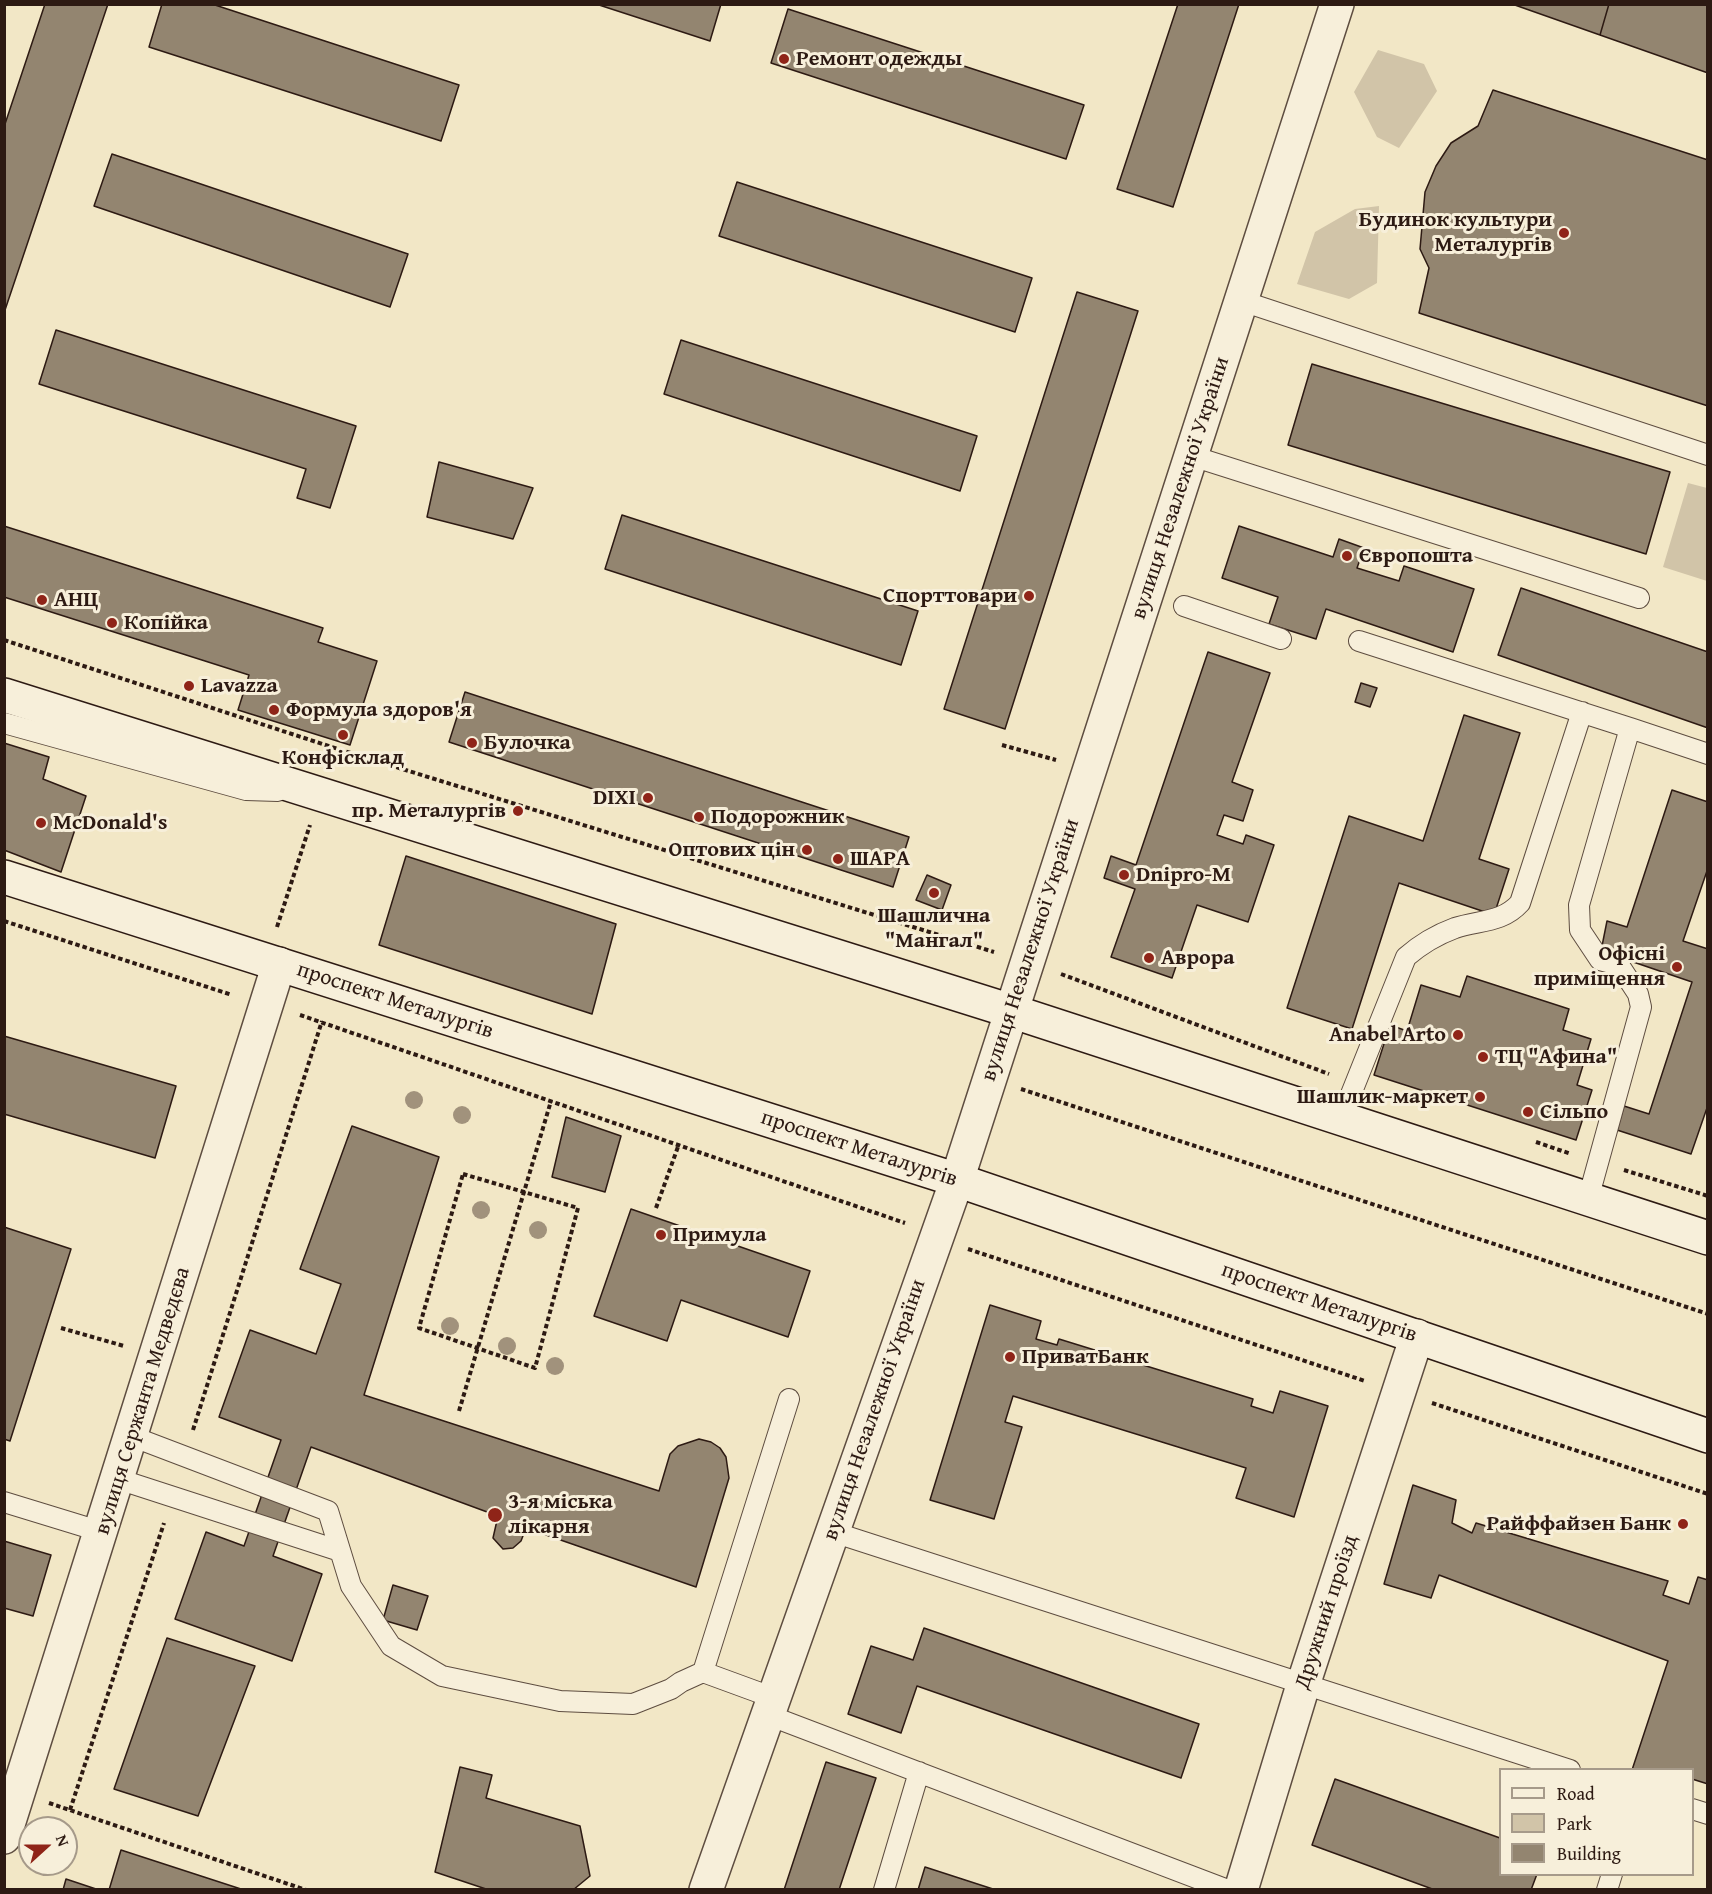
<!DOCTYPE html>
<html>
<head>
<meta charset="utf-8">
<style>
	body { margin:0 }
	#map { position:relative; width:1712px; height:1894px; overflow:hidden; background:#f2e7c6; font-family:"Gentium Book Plus",serif }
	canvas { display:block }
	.frame { position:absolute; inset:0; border:6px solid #2d1a13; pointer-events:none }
	.legend { position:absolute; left:1499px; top:1768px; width:195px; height:108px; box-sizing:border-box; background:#f7efda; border:2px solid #a69a8a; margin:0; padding:8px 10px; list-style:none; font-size:18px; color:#2d1a13 }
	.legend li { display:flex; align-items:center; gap:12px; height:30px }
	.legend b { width:30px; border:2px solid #a69a8a }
	.north { position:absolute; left:18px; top:1816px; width:60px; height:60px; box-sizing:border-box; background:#f7efda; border:2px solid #a69a8a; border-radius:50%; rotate:69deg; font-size:16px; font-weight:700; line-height:24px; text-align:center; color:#2d1a13 }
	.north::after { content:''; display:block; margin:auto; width:21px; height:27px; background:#8f2418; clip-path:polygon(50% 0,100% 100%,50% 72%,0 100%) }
</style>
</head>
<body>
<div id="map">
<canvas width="1712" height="1894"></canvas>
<div class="frame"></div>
<ul class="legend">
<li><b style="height:8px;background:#f7efda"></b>Road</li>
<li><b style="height:16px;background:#d1c4a8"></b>Park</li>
<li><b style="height:16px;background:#938570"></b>Building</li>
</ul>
<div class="north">N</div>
</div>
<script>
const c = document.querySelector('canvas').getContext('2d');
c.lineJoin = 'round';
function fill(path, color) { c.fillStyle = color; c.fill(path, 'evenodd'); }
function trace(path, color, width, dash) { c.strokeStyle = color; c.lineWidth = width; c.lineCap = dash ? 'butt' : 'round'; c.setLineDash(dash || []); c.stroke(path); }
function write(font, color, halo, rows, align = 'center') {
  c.font = font + ' "Gentium Book Plus",serif'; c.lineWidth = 6; c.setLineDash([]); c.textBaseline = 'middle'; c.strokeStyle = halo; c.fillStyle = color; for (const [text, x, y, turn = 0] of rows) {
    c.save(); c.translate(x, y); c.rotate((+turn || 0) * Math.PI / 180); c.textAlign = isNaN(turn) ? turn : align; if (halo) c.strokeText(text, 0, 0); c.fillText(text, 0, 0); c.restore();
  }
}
const green = new Path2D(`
	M1378 50 1424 64 1437 91 1399 148 1377 137 1354 92Z
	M1379 206 1377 283 1349 299 1297 284 1315 232 1355 209Z
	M1688 483 1707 488V581L1663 567Z`);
const building = new Path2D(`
	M45 4H108L4 313V127Z
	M162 4H212L459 85 441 141 149 47Z
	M596 4H721L710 41Z
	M1178 4H1239L1173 207 1117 189Z
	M1512 4H1609L1600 35Z
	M1609 4H1708V73L1600 35Z
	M788 9 1084 105 1066 159 771 63Z
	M1493 90 1708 160V406L1419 313 1429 268 1420 249 1425 192 1436 166 1451 143 1478 126Z
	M112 154 408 254 390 307 94 206Z
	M737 182 1032 278 1015 332 719 236Z
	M1077 292 1138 311 1005 729 944 709Z
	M56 330 356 426 330 508 297 498 306 469 39 384Z
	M681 340 977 436 960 491 664 394Z
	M1312 364 1670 472 1646 554 1288 445Z
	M439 462 533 488 513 539 427 517Z
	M622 515 918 611 901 665 605 569Z
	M4 526 323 628 318 642 377 661 350 745 238 710 249 675 4 597Z
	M1239 526 1333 557 1339 539 1364 548 1357 568 1399 581 1404 566 1474 589 1453 652 1326 609 1316 639 1269 624 1278 597 1222 578Z
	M1521 588 1708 652V728L1498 655Z
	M1208 652 1270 673 1232 782 1253 790 1243 821 1224 815 1217 835 1243 844 1246 835 1274 845 1248 922 1197 905 1172 978 1111 957 1135 889 1104 878 1111 856 1136 865Z
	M1361 683 1377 688 1370 707 1355 702Z
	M465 692 909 837 893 887 449 742Z
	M1464 715 1520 733 1479 859 1509 869 1494 915 1399 883 1352 1029 1287 1008 1349 816 1423 841Z
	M4 743 49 757 43 779 86 796 61 872 4 850Z
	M1672 790 1708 802V868L1683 941 1708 949V1105L1691 1154 1617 1130 1624 1106 1649 1114 1692 982 1601 951 1607 921 1627 927Z
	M406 856 616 924 592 1014 379 945Z
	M927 875 951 885 942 910 916 900Z
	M1467 976 1569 1009 1563 1030 1591 1039 1577 1085 1592 1090 1576 1140 1374 1075 1390 1025 1407 1031 1421 985 1460 997Z
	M4 1036 176 1086 155 1158 4 1114Z
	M566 1117 621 1136 605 1192 552 1177Z
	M352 1126 439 1157 364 1395 659 1491 670 1454 678 1446 699 1439 711 1442 720 1448 726 1457 729 1478 696 1587 526 1528 521 1541 513 1548 503 1549 493 1538 498 1516 311 1447 273 1556 322 1574 292 1661 175 1619 206 1532 244 1546 281 1440 219 1417 250 1330 316 1354 341 1284 300 1269Z
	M631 1209 810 1271 788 1337 681 1300 667 1341 594 1316Z
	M4 1227 71 1249 10 1441 4 1439Z
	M990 1305 1041 1321 1036 1339 1057 1345 1059 1339 1253 1399 1251 1406 1273 1413 1280 1391 1328 1406 1294 1517 1236 1498 1246 1468 1013 1396 1005 1422 1022 1427 994 1519 930 1500Z
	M1413 1485 1456 1500 1452 1523 1472 1533 1476 1523 1668 1581 1663 1595 1689 1604 1698 1577 1708 1580V1784L1692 1779V1770H1632L1668 1661 1439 1575 1431 1598 1384 1584Z
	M4 1541 51 1555 33 1616 4 1608Z
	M393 1585 428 1596 417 1630 383 1620Z
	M924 1628 1199 1724 1181 1778 917 1686 901 1733 848 1714 871 1646 913 1660Z
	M167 1638 255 1666 198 1816 114 1789Z
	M826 1762 876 1778 839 1890H784Z
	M460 1767 492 1775 486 1798 580 1826 590 1876 573 1890H489L435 1872Z
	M1335 1779 1500 1838V1874H1537L1531 1890H1435L1312 1845Z
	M121 1850 244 1890H109Z
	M925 1867 996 1890H918Z
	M66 1879 99 1890H63Z`);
const path = new Path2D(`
	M4 640 344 751 994 952
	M1002 745 1056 760
	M4 921 232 995
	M277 927 310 825
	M1061 974 1329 1074
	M300 1015 905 1223
	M1021 1089 1708 1314
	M1536 1142 1571 1154
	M1624 1170 1708 1196
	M463 1174 578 1208 535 1368 419 1328Z
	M656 1208 679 1144
	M968 1249 1365 1381
	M61 1328 124 1346
	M1432 1403 1708 1494
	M459 1411 551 1101
	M193 1430 322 1021
	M49 1803 306 1890
	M70 1810 164 1523`);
const service = new Path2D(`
	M1242 301 1708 455
	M1192 456 1639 598
	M1184 606 1281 639
	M1359 641 1630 728
	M4 723 246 790 278 791
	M1341 1119 1406 957C1421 944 1436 935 1455 928 1479 920 1502 923 1520 903L1582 712
	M1588 1199 1641 1007 1638 994 1619 965 1600 960 1580 930 1579 905 1630 728 1708 754
	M131 1436 328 1511 351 1586 391 1646 442 1676 560 1701 633 1704 671 1689 681 1682 703 1672 774 1698
	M118 1479 340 1551
	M4 1502 102 1532
	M833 1532 1570 1770
	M703 1672 789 1399
	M768 1715 1228 1890
	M1692 1809 1708 1814
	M884 1890 919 1772
	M1607 1890 1612 1874`);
const minor = new Path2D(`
	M4 1837 279 964
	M1241 1890 1304 1682 1417 1336`);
const tertiary = new Path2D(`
	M706 1890 957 1180 1337 4`);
const secondary = new Path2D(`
	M4 695 1011 1011 1708 1238
	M4 877 957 1180 1708 1436`);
const trees = [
	[414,1100],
	[462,1115],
	[481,1210],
	[538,1230],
	[450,1326],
	[507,1346],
	[555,1366]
];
const markers = [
	[784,59,6,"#8f2418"],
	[1564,233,6,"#8f2418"],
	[1347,556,6,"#8f2418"],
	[1029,596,6,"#8f2418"],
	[42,600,6,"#8f2418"],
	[112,623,6,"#8f2418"],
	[189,686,6,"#8f2418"],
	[274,710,6,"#8f2418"],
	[343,735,6,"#8f2418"],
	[472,743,6,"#8f2418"],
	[648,798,6,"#8f2418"],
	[518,811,6,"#8f2418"],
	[699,817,6,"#8f2418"],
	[41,823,6,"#8f2418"],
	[807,850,6,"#8f2418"],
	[838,859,6,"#8f2418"],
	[1124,875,6,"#8f2418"],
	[934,893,6,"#8f2418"],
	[1149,958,6,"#8f2418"],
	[1677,967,6,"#8f2418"],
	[1458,1035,6,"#8f2418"],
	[1483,1057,6,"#8f2418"],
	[1480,1097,6,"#8f2418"],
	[1528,1112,6,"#8f2418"],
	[661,1235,6,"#8f2418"],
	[1010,1357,6,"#8f2418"],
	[495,1515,8,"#8f2418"],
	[1683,1524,6,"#8f2418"]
];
const poiNames = [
	["Ремонт одежды",796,59],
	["Будинок культури",1552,220,"right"],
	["Металургів",1552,245,"right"],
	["Європошта",1359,556],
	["Спорттовари",1017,596,"right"],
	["АНЦ",54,600],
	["Копійка",124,623],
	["Lavazza",201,686],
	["Формула здоров'я",286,710],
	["Булочка",484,743],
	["Конфісклад",343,758,"center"],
	["DIXI",636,798,"right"],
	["пр. Металургів",506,811,"right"],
	["Подорожник",711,817],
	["McDonald's",53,823],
	["Оптових цін",795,850,"right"],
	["ШАРА",850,859],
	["Dnipro-M",1136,875],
	["Шашлична",934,916,"center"],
	["\"Мангал\"",934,941,"center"],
	["Офісні",1665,954,"right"],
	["приміщення",1665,979,"right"],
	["Аврора",1161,958],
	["Anabel Arto",1446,1035,"right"],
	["ТЦ \"Афина\"",1495,1057],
	["Шашлик-маркет",1468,1097,"right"],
	["Сільпо",1540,1112],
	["Примула",673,1235],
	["ПриватБанк",1022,1357],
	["3-я міська",508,1502],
	["лікарня",508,1527],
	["Райффайзен Банк",1671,1524,"right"]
];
const streetNames = [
	["вулиця Незалежної України",1181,488,-72],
	["вулиця Незалежної України",1031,950,-72],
	["проспект Металургів",395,1001,18],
	["проспект Металургів",859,1149,18],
	["проспект Металургів",1319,1303,19],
	["вулиця Сержанта Медведєва",143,1401,-73],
	["вулиця Незалежної України",875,1410,-71],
	["Дружний проїзд",1327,1612,-72]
];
fill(green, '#d1c4a8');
fill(building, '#938570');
trace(building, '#2d1a13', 1.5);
trace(service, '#5e4d40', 22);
trace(minor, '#5e4d40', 36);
trace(tertiary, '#5e4d40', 36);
trace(secondary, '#2d1a13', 36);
trace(path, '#2d1a13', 4, [4.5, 3]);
trace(service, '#f7efda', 20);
trace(minor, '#f7efda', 33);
trace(tertiary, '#f7efda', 33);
trace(secondary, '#f7efda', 33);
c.fillStyle = '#a1927c';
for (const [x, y] of trees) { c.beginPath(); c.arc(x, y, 9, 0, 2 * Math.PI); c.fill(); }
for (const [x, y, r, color] of markers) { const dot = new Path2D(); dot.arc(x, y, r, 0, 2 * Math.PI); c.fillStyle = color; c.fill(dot); trace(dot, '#f7efda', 2); }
write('bold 22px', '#2d1a13', '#f7efda', poiNames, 'left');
write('22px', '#2d1a13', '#f7efda', streetNames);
</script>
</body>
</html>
